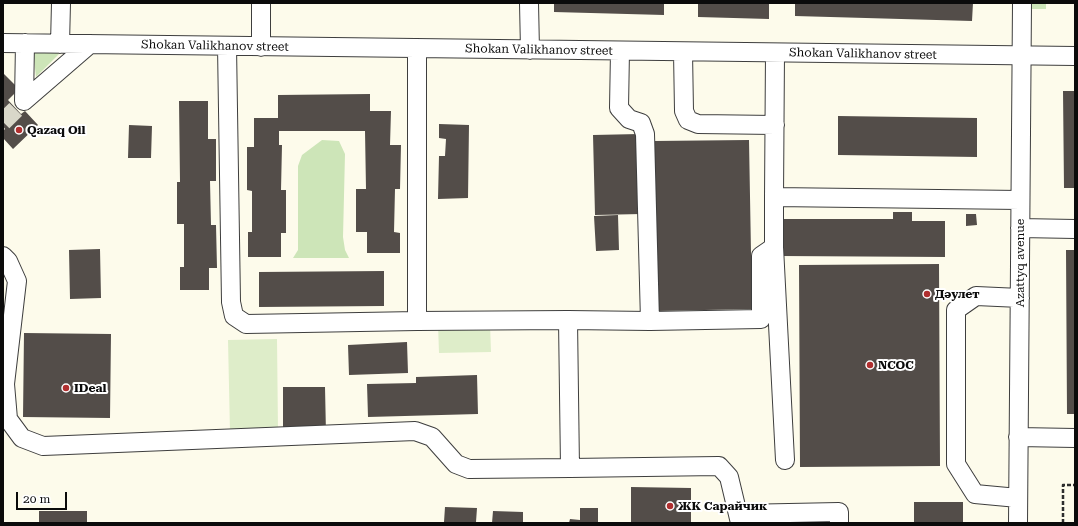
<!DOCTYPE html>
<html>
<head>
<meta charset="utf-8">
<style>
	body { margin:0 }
	#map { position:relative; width:1078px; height:526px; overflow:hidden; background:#fdfbeb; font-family:"Roboto Serif",serif }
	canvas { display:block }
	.frame { position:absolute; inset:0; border:4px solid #0b0b0b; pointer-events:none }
	.scale { position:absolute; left:16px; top:492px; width:51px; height:18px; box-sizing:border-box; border:2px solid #0b0b0b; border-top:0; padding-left:5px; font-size:12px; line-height:14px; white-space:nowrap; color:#0b0b0b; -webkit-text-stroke:3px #fff; paint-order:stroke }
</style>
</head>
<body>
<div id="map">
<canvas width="1078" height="526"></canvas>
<div class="frame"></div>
<div class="scale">20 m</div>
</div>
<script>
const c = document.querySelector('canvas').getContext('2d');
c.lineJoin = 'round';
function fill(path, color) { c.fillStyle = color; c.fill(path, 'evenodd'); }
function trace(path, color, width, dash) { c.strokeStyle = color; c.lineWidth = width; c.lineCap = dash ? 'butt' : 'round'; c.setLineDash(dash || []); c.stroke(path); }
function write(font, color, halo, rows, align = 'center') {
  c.font = font + ' "Roboto Serif",serif'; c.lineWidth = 4; c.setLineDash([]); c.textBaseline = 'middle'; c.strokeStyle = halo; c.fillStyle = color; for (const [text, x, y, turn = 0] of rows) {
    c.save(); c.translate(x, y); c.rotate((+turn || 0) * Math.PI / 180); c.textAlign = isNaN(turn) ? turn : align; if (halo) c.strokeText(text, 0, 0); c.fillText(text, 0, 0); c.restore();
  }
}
const green = new Path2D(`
	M1031 3H1046V9H1031Z
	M33 49 63 50 36 77Z
	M322 140 339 141 345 154 343 237 345 250 349 258H293L298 250V166L302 155Z`);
const pitch = new Path2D(`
	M490 323 491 352 439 353 438 324Z
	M277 339 278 431 230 432 228 340Z`);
const building = new Path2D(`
	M554 3H664V15L554 12Z
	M698 3H769V19L698 17Z
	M795 3H973L972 21 795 16Z
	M3 73 19 89 8 100 21 114 25 111 38 125 13 149 3 138V131L5 129 3 126Z
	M1063 91H1075V188H1064Z
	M370 94V111H391L390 145H401L400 189H395L394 232 400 233V253H367V232H356V189H366L365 131H279V145H282L281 190H286V233H281V257H248V232H252V191L247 190V147H254V118H278V95Z
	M179 101H208V139H216V181H210L211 225H216L217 268H209V290H180V267H184V224H177V182H180Z
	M838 116 977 118V157L838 155Z
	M439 124 469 125 468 198 438 199 439 156H445L446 139 439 138Z
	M129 125 152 126 151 158H128Z
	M639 134 641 214 595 215 593 135Z
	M749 140 752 309 657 311 654 141Z
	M893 212H912V221H945V257L781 256V219H893Z
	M966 214H976L977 225 966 226Z
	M618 215 619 250 596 251 594 216Z
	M100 249 101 298 70 299 69 250Z
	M1066 250H1075V414H1067Z
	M939 264 940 466 800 467 799 265Z
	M384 271V306L259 307V272Z
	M24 333 111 334 110 418 23 417Z
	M407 342 408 373 349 375 348 345Z
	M477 375 478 414 368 417 367 384 416 383V377Z
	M283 387H325L326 434H283Z
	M631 487 691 488V523H631Z
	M914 502H963V523H914Z
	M445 507 477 508 476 522H444Z
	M580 508H598V523H569L570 519 580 520Z
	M39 511H87V523H39Z
	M493 511 523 512V523H492Z`);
const minorTunnel = new Path2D(`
	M3 122 24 101`);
const path = new Path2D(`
	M1063 523V485H1075`);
const minor = new Path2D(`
	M261 3V47
	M529 3 530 50
	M3 43 1075 56
	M60 44 61 3
	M227 46 231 302 234 316 246 324 417 321V48
	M683 52 684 111 688 120 698 124 775 125
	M775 53 774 197 1020 200
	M24 101 90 44
	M24 101 25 43
	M774 197V247L785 460
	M1020 228 1075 229
	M3 256 8 261 17 281 5 384 8 419 22 438 43 446 415 431 432 437 456 464 469 469 570 468
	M568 320 650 321 645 134 641 123 629 119 619 108 620 51
	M417 321 568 320 570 468 719 466 729 477 740 523
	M650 321 761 319V256L774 247
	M1018 437 1075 438
	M1018 498 975 494 956 464V310L976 296 1020 298
	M739 514 839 512V523
	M1018 523 1022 3`);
const markers = [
	[19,130,4,"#b02f2f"],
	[927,294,4,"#b02f2f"],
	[870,365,4,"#b02f2f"],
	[66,388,4,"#b02f2f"],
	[670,506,4,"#b02f2f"]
];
const streetNames = [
	["Shokan Valikhanov street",215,46,1],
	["Shokan Valikhanov street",539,50,1],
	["Shokan Valikhanov street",863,54,1],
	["Azattyq avenue",1020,263,-90]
];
const poiNames = [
	["Qazaq Oil",27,130],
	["Дәулет",935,294],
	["NCOC",878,365],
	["IDeal",74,388],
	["ЖК Сарайчик",678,506]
];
fill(green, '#cde5b8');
fill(pitch, '#deedc9');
fill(building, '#534d49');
trace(minorTunnel, '#d9d7c9', 18, [18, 9]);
trace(minor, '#3e3e3e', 20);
trace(path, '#2d2d2d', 2.5, [4, 2]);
trace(minor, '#fff', 18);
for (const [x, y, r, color] of markers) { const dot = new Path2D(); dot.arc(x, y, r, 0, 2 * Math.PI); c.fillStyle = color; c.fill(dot); trace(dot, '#fff', 1.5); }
write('12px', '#0b0b0b', '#fff', streetNames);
write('bold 12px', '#0b0b0b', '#fff', poiNames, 'left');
</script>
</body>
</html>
